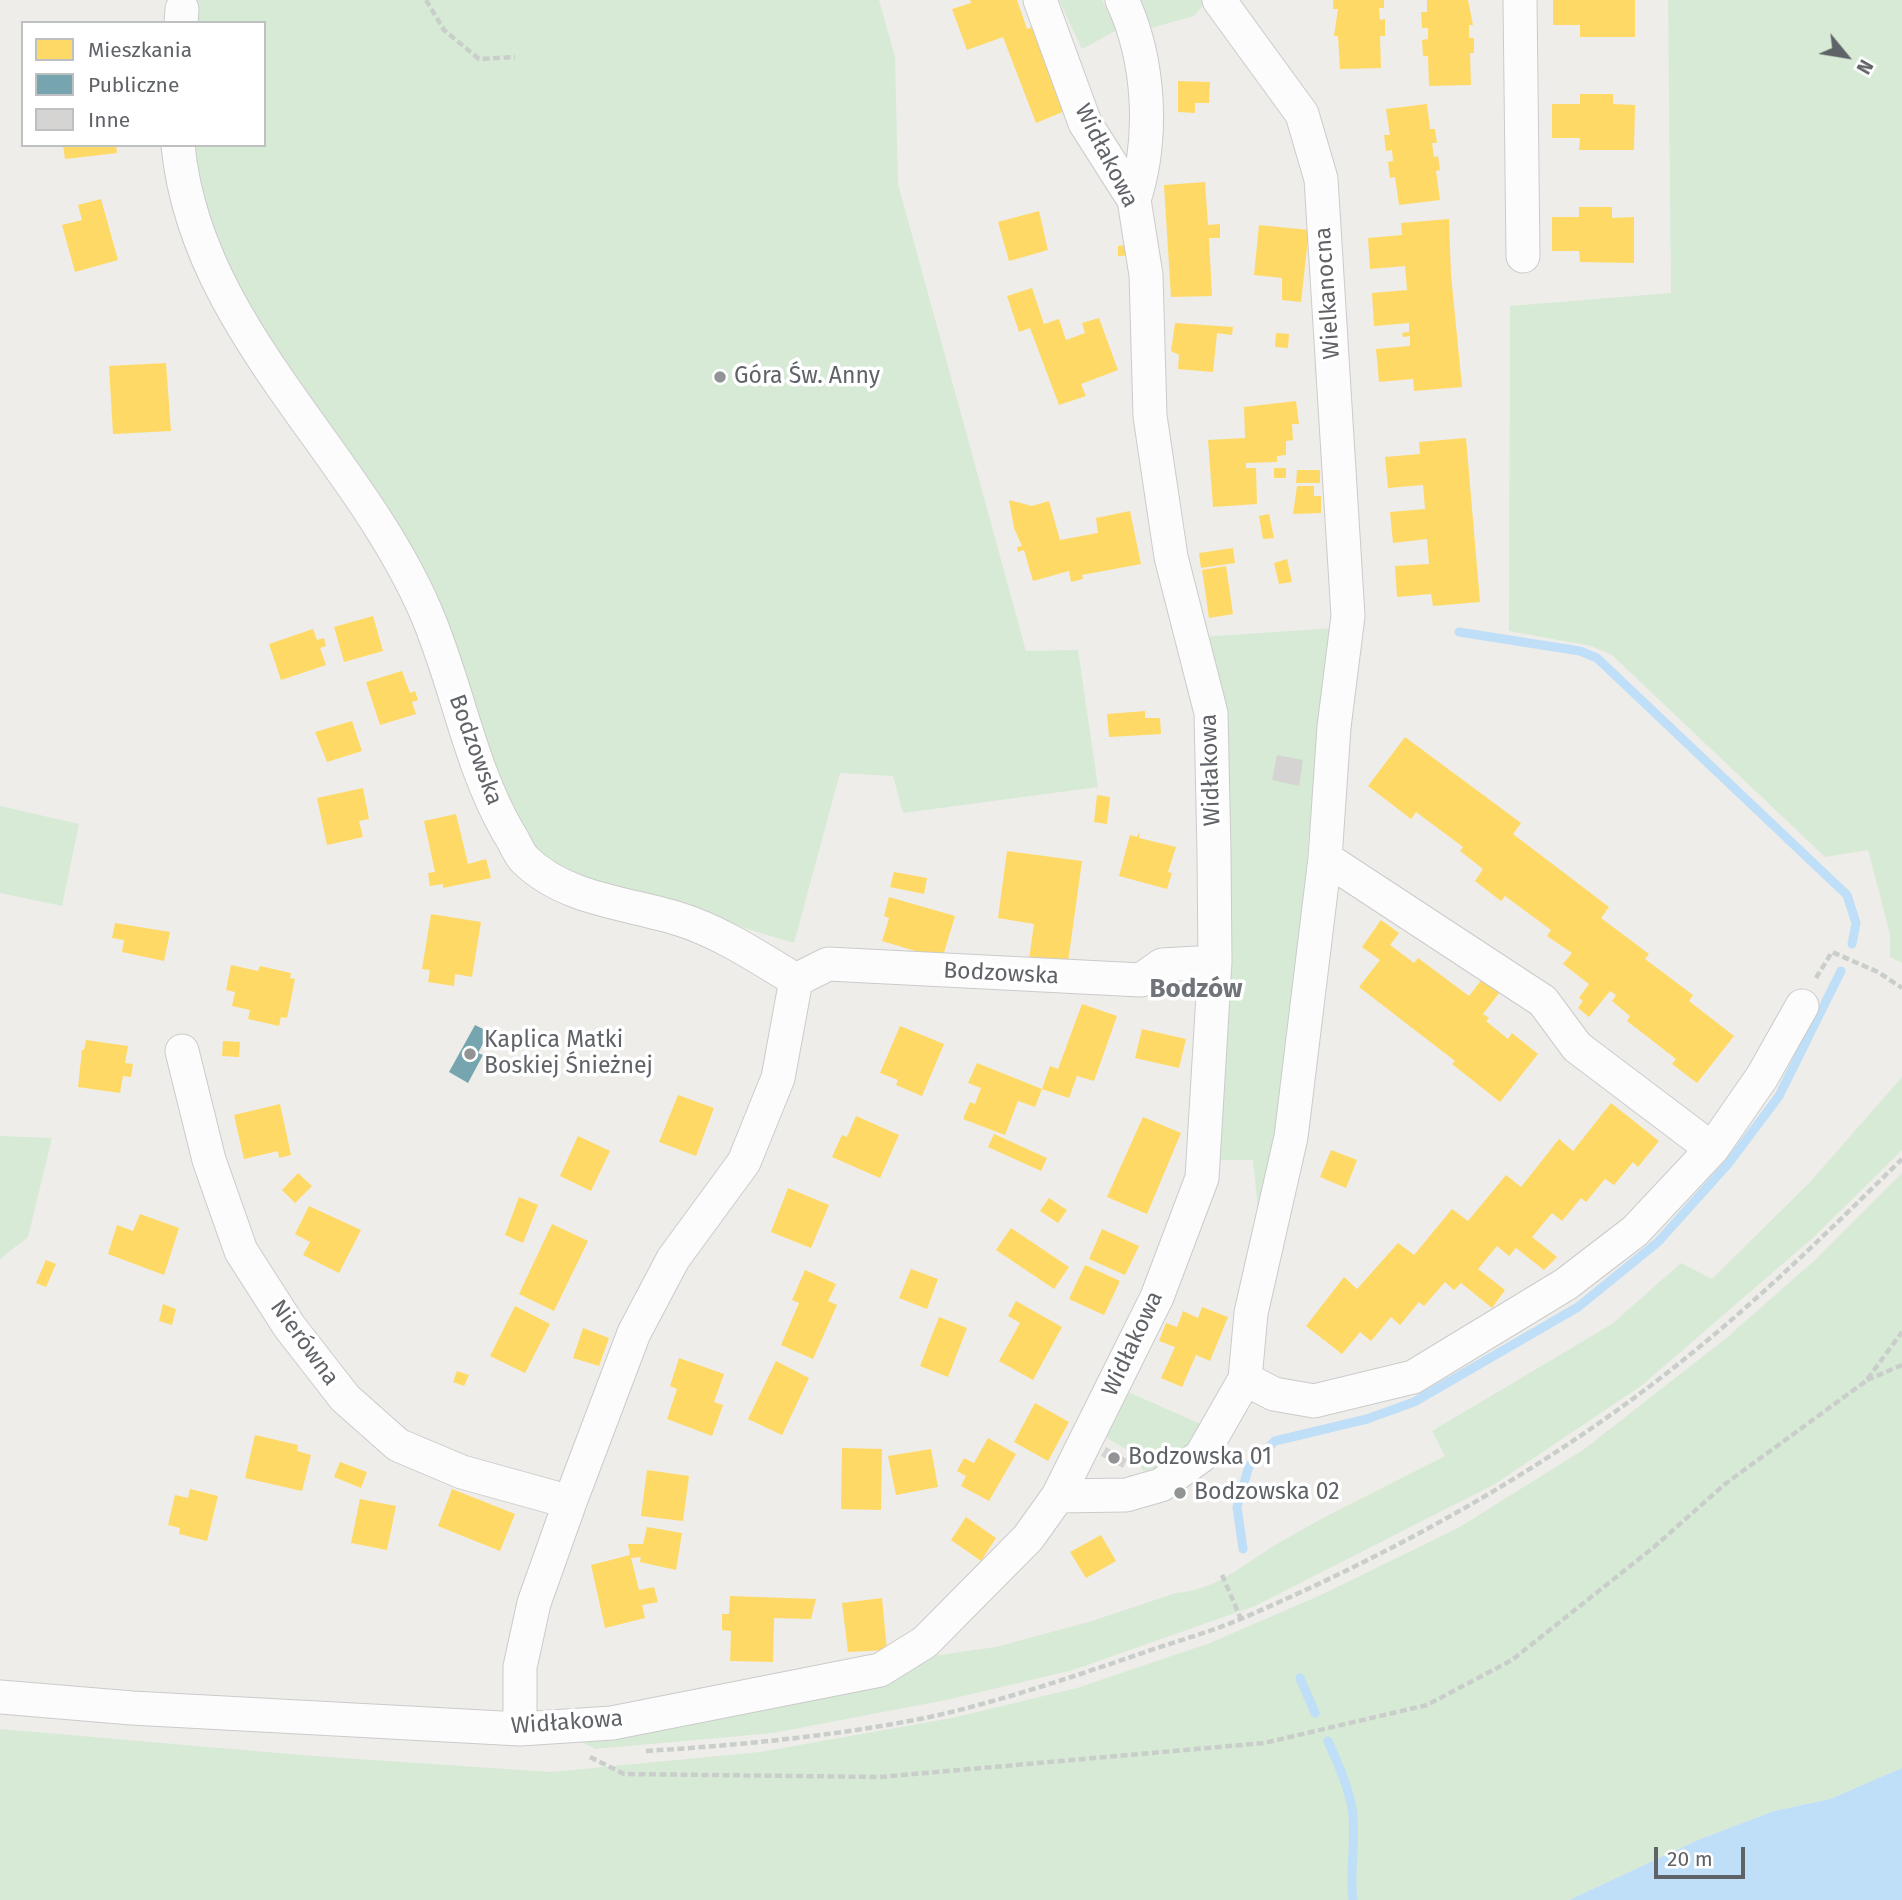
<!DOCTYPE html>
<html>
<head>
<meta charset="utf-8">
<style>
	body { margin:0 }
	#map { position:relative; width:1902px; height:1900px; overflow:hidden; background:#eeede9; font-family:"Fira Sans",sans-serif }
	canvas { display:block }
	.legend { position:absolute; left:21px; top:21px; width:245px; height:126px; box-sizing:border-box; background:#fff; border:2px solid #bfc0c2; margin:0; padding:9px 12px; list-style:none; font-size:21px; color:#5f6267 }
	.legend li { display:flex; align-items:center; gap:14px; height:35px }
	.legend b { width:35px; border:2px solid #bfc0c2 }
	.north { position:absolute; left:1811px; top:21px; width:70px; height:70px; -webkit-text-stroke:5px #fff; paint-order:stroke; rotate:120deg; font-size:19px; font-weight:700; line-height:28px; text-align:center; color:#5f6267 }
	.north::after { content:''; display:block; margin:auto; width:24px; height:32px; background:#5f6267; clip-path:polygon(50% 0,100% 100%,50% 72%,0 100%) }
	.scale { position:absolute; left:1654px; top:1847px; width:91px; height:32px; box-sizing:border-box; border:4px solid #5f6267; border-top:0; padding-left:9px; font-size:21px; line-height:24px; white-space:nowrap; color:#5f6267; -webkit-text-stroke:5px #fff; paint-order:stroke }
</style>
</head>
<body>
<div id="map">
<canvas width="1902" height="1900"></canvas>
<ul class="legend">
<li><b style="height:19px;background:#ffd966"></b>Mieszkania</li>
<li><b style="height:19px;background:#76a5af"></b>Publiczne</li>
<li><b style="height:19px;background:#d5d4d2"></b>Inne</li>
</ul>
<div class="north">N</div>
<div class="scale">20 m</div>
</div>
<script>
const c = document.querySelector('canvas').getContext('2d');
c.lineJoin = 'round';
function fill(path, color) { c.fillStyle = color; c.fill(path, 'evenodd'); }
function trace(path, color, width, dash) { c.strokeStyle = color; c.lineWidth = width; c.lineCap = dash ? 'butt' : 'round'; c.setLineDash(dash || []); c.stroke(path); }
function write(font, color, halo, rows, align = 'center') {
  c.font = font + ' "Fira Sans",sans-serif'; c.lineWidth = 7; c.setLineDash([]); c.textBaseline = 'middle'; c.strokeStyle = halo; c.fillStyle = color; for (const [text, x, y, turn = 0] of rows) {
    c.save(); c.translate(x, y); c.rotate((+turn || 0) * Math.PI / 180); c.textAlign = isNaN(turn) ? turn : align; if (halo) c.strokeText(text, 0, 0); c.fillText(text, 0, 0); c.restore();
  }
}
const green = new Path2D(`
	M176 0H879L895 57 898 184 1026 651 1078 650 1098 787 903 813 893 776 840 773 794 943 595 883 546 860 519 833 438 621 232 289 186 145H264V23H187Z
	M1059 0H1102L1117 30 1082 49Z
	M1131 0H1202L1205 3 1194 16 1144 30Z
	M1668 0H1902V963L1890 957V934L1868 850 1825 857 1612 655 1591 646 1509 631 1510 306 1671 293Z
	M1335 628 1309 834 1284 1141 1261 1239 1253 1160H1218L1201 637Z
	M0 806 79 824 62 906 0 893Z
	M1902 1077V1150L1815 1236 1641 1386 1495 1484 1255 1606 1073 1670 951 1699 773 1733 595 1749 582 1742 602 1731 893 1682 932 1656 996 1647 1092 1621 1176 1593C1215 1591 1245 1563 1277 1544 1331 1512 1389 1485 1445 1456L1432 1431 1612 1324 1681 1263 1712 1279 1811 1181Z
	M0 1136 52 1138 28 1237 0 1259Z
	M1902 1173V1768L1830 1799 1774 1811 1698 1840 1569 1900H0V1729L313 1756 551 1772 760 1752 952 1718 1077 1688 1210 1643 1323 1594 1458 1528 1583 1450 1724 1340 1816 1259Z
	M1128 1392 1203 1425C1189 1444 1169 1469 1143 1471L1136 1455 1107 1438 1106 1432Z`);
const water = new Path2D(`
	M1902 1768V1900H1569L1698 1840 1774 1811 1830 1799Z`);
const homes = new Path2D(`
	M970 0H1017L1027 29 1038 25 1070 109 1036 123 1003 37 967 50 952 9 971 3Z
	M1333 0H1384V8H1379L1380 20 1385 19V36H1380L1381 68 1340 69 1338 36H1334L1338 9H1333Z
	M1427 0H1468L1473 25H1469V38H1474V53H1470L1471 85 1429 86 1428 56H1423L1422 40 1428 39V28H1422L1421 12H1427Z
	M1553 0H1635V37H1580V25H1553Z
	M1178 81 1210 82 1209 103H1195V113L1178 112Z
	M1580 94H1613V104L1635 105 1634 150H1579L1580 138H1552V104H1580Z
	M1427 104 1430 129H1435L1437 143H1432L1434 157 1438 156 1440 170 1436 171 1440 200 1399 205 1395 177 1390 178 1388 162 1393 161 1392 150 1386 151 1384 135H1390L1386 109Z
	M63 145H116L117 153 65 159Z
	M1205 182 1208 225 1220 224V238H1209L1212 296 1171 297 1164 185Z
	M101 199 118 260 75 272 62 225 82 220 78 205Z
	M1579 207H1612V218L1634 217V263L1580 262 1579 251H1552V217H1579Z
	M1039 211 1048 250 1009 261 998 222Z
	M1449 219 1451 275 1462 387 1414 391 1413 379 1379 382 1376 349 1410 346V336L1403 337 1402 333 1409 332V323L1374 326 1372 293 1407 290 1405 266 1370 269 1368 238 1402 235 1401 223Z
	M1259 225 1309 230 1301 302 1282 300V278L1254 275Z
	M1134 244 1135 255 1118 256V246Z
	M1032 288 1044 324 1059 319 1066 340 1085 333 1082 323 1099 318 1118 370 1081 384 1086 396 1059 405 1030 328 1019 332 1007 296Z
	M1175 323 1233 327 1232 335 1217 333 1213 372 1178 369 1179 355 1171 351Z
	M1276 333 1289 334 1288 348 1275 347Z
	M166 363 171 431 113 434 109 366Z
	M1296 401 1299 424H1292L1293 440 1286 441V455L1277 456V462L1246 463V468H1256L1257 504 1213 507 1208 440 1245 438 1244 407Z
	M1466 438 1480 602 1433 606 1431 594 1397 597 1395 566 1429 564 1427 539 1393 543 1390 512 1425 509 1423 485 1388 488 1385 457 1420 454 1419 442Z
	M1274 468H1286V478H1274Z
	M1297 470H1320V483H1296Z
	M1297 486H1314V496H1321V513L1293 514Z
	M1009 500 1032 506 1049 501 1060 540 1098 533 1096 518 1130 511 1141 564 1082 575 1083 579 1071 582 1069 571 1033 581 1024 550 1018 552 1017 547 1022 546 1014 528Z
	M1269 514 1274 538 1263 539 1259 516Z
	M1233 548 1235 563 1201 568 1199 553Z
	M1287 559 1292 582 1279 584 1274 563Z
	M1226 566 1233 614 1209 618 1202 570Z
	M373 616 383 651 344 662 334 627Z
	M313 629 317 640 324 638 326 646 320 648 326 665 281 680 269 644Z
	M402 671 410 693 415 691 418 700 412 702 416 714 380 725 366 682Z
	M1145 711V718H1160L1161 734 1109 737 1107 714Z
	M352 721 362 751 327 762 315 732Z
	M1405 737 1521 823 1513 834 1609 907 1601 918 1649 954 1645 959 1693 995 1689 1001 1734 1036 1697 1083 1672 1064 1676 1059 1627 1021 1630 1016 1612 1001 1616 995 1610 991 1589 1017 1578 1008 1583 1001 1579 998 1589 984 1563 964 1572 953 1547 936 1551 930 1505 896 1501 901 1475 881 1483 869 1460 851 1463 847 1416 812 1411 819 1368 786Z
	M363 788 369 819 359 821 363 837 327 845 317 798Z
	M1097 795 1110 797 1107 824 1094 822Z
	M456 814 468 864 486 859 491 878 443 888V884L430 886 428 873 435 872 424 821Z
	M1140 831 1139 838 1176 847 1168 872 1172 873 1167 889 1119 876 1130 835 1137 837Z
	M1007 851 1082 861 1068 962 1028 967 1034 924 998 918Z
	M894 872 927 878 924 894 890 887Z
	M889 897 955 916 942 959 882 941 889 918 884 916Z
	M431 914 481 922 472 977 455 974 454 986 428 982 430 970 422 969Z
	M1381 920 1399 933 1390 945 1414 963 1418 958 1469 996 1483 978 1500 992 1483 1014 1489 1018 1486 1021 1508 1039 1512 1033 1538 1054 1500 1102 1452 1064 1455 1061 1359 987 1380 960 1362 947Z
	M115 923 170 932 164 961 122 952 124 940 112 938Z
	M231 965 258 971 260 966 291 973 290 978 295 979 287 1018 281 1017 279 1026 248 1019 250 1010 232 1006 235 992 226 990Z
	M1082 1004 1117 1016 1094 1081 1077 1076 1069 1098 1042 1089 1035 1107 1018 1101 1005 1135 963 1119 970 1102 975 1104 981 1088 968 1083 977 1063 1042 1089 1050 1066 1058 1069Z
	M900 1026 944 1044 922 1096 896 1085 898 1080 880 1073Z
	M1142 1029 1186 1039 1179 1068 1135 1058Z
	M86 1040 128 1046 125 1063 133 1064 131 1077 123 1076 120 1093 78 1087 82 1050H84Z
	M223 1041 240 1042 239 1057 222 1056Z
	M678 1095 714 1108 696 1156 659 1142Z
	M1611 1103 1659 1141 1638 1167 1633 1162 1614 1185 1605 1179 1586 1202 1581 1198 1562 1221 1552 1213 1532 1237 1557 1257 1544 1270 1516 1248 1509 1256 1497 1246 1478 1269 1505 1290 1492 1308 1461 1283 1454 1290 1445 1282 1424 1306 1419 1302 1400 1325 1391 1317 1371 1341 1360 1332 1342 1354 1306 1326 1344 1277 1357 1289 1398 1243 1414 1255 1452 1209 1468 1221 1506 1175 1521 1187 1559 1139 1573 1151Z
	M280 1104 291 1155 279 1158 278 1151 244 1159 234 1115Z
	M856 1116 899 1135 880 1178 832 1157 842 1135 847 1137Z
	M1143 1117 1181 1133 1147 1214 1107 1197Z
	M994 1134 1047 1158 1041 1171 988 1147Z
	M578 1136 610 1151 591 1191 560 1176Z
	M1331 1150 1357 1160 1346 1188 1320 1177Z
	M298 1173 312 1186 295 1203 282 1190Z
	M788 1188 829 1205 811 1248 771 1232Z
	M519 1197 538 1205 523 1243 505 1235Z
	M1049 1198 1067 1210 1058 1223 1040 1211Z
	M309 1206 361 1230 339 1273 303 1255 310 1242 295 1234Z
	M140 1214 179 1228 164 1275 108 1254 117 1225 133 1231Z
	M552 1224 588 1241 554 1311 519 1294Z
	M1011 1228 1069 1267 1054 1289 996 1250Z
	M1102 1229 1139 1246 1125 1275 1089 1259Z
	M46 1260 56 1264 46 1287 36 1283Z
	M1085 1265 1120 1281 1104 1315 1069 1299Z
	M911 1269 938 1279 927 1309 899 1298Z
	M805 1270 836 1284 828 1301 837 1305 813 1359 781 1345 799 1303 792 1300Z
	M1016 1301 1062 1327 1033 1380 999 1361 1020 1323 1008 1316Z
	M163 1304 176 1309 172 1325 159 1321Z
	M515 1306 550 1324 525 1373 490 1356Z
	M1202 1307 1228 1317 1210 1361 1196 1355 1182 1387 1161 1378 1175 1347 1159 1341 1166 1323 1177 1327 1183 1311 1198 1318Z
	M939 1317 967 1328 948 1377 920 1366Z
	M583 1328 609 1338 599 1366 573 1358Z
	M679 1358 724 1374 714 1402 723 1405 712 1436 667 1419 677 1389 670 1386Z
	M776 1361 809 1378 782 1435 748 1419Z
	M457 1371 469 1375 464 1386 453 1382Z
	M1035 1403 1069 1422 1048 1461 1014 1442Z
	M255 1435 298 1445 297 1451 311 1455 302 1491 245 1478Z
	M988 1438 1016 1454 989 1501 961 1486 966 1476 957 1471 964 1458 974 1463Z
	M842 1448 882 1449 881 1510 841 1509Z
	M931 1449 938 1487 896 1495 888 1456Z
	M340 1462 367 1472 361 1488 334 1477Z
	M647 1470 689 1476 683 1521 641 1516Z
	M190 1489 218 1496 207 1541 179 1534 180 1528 168 1525 175 1495 188 1498Z
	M452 1489 515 1514 500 1551 438 1526Z
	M360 1499 396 1506 387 1550 351 1543Z
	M966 1517 996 1538 981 1561 951 1540Z
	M647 1527 682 1533 676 1570 640 1562 641 1557 631 1558 639 1590 654 1587 658 1602 642 1605 645 1618 605 1628 591 1565 630 1555 628 1544H643Z
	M1101 1535 1116 1561 1086 1578 1070 1552Z
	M730 1596 816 1599 811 1619 774 1618 773 1662 730 1661 731 1631 722 1630V1614H729Z
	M882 1598 887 1650 848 1652 842 1603Z`);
const public = new Path2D(`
	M475 1025 489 1032 478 1053 483 1055 468 1083 449 1072Z`);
const stream = new Path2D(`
	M1459 632 1580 651 1597 658 1847 895 1856 923 1852 944
	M1243 1549 1237 1507 1249 1466 1275 1441 1367 1419 1414 1402 1578 1307 1658 1242 1728 1164 1779 1096 1841 971
	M1300 1678 1315 1713
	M1328 1741C1337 1762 1348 1785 1352 1808 1357 1839 1349 1869 1353 1900`);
const building = new Path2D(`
	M1277 755 1303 760 1299 786 1272 780Z
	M1106 1447 1127 1459 1123 1468 1101 1456Z`);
const path = new Path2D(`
	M426 0 444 30 479 59 515 57
	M1816 978 1832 952 1878 972 1902 988
	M1867 1380 1902 1365
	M1222 1575 1241 1619
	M646 1751C741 1745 836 1736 930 1717 997 1702 1063 1680 1128 1658 1166 1644 1206 1634 1243 1618 1403 1549 1557 1463 1692 1353 1766 1293 1834 1226 1902 1159
	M590 1757 624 1774 880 1777 1264 1743 1427 1705 1512 1660 1654 1547 1725 1484 1866 1381 1902 1332`);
const minor = new Path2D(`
	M1122 0C1150 60 1154 138 1134 200
	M1520 0 1523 256
	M181 23 182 9
	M178 145C195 327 355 449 425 610 457 683 468 762 508 832 514 840 518 853 525 860 566 900 628 903 679 919 721 932 759 958 796 980
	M1325 858 1543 1001 1577 1047 1712 1149
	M796 980 828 964 1141 980 1162 965 1215 962
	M182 1051 209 1160 241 1251 289 1326 345 1398 398 1445 462 1472 570 1502
	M1245 1379 1274 1394 1314 1401 1413 1377 1566 1284 1635 1231 1712 1149 1762 1077 1802 1006
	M1058 1496 1126 1495 1161 1485 1201 1456 1245 1379 1251 1313 1291 1137 1325 858 1334 727 1348 616 1321 179 1302 114 1219 0
	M0 1697 132 1708 520 1729 612 1723 880 1670 925 1642 1028 1538 1058 1496 1157 1297 1202 1178 1215 962 1214 853 1211 713 1171 557 1150 416 1146 275 1134 200 1085 123 1040 0
	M520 1729V1667L534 1603 570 1502 634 1333 673 1259 744 1162 778 1078 796 980`);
const markers = [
	[720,377,7,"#919394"],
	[470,1054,7,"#919394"],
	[1114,1458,7,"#919394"],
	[1180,1493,7,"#919394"]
];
const streetNames = [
	["Widłakowa",1106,156,63],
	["Wielkanocna",1328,293,-94],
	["Bodzowska",475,750,70],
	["Widłakowa",1211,770,-92],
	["Bodzowska",1001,974,3],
	["Nierówna",304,1343,54],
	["Widłakowa",1133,1344,-65],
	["Widłakowa",567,1723,-4]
];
const poiNames = [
	["Góra Św. Anny",734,377],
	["Kaplica Matki",484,1041],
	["Boskiej Śnieżnej",484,1067],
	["Bodzowska 01",1128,1458],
	["Bodzowska 02",1194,1493]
];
const quarterNames = [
	["Bodzów",1196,990]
];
fill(green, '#d7ead6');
fill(water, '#bfdef7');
fill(homes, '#ffd966');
fill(public, '#76a5af');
trace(stream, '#bfdef7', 9);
fill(building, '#d5d4d2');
trace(minor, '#cbcbcb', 35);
trace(path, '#cacecb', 4.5, [7, 3.5]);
trace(minor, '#fcfcfc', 33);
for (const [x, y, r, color] of markers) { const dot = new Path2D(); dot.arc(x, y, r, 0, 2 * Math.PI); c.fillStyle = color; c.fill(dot); trace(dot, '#fff', 2.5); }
write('23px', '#5f6267', '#fff', streetNames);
write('23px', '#5f6267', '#fff', poiNames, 'left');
write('bold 26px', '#707479', '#fff', quarterNames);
</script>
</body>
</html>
